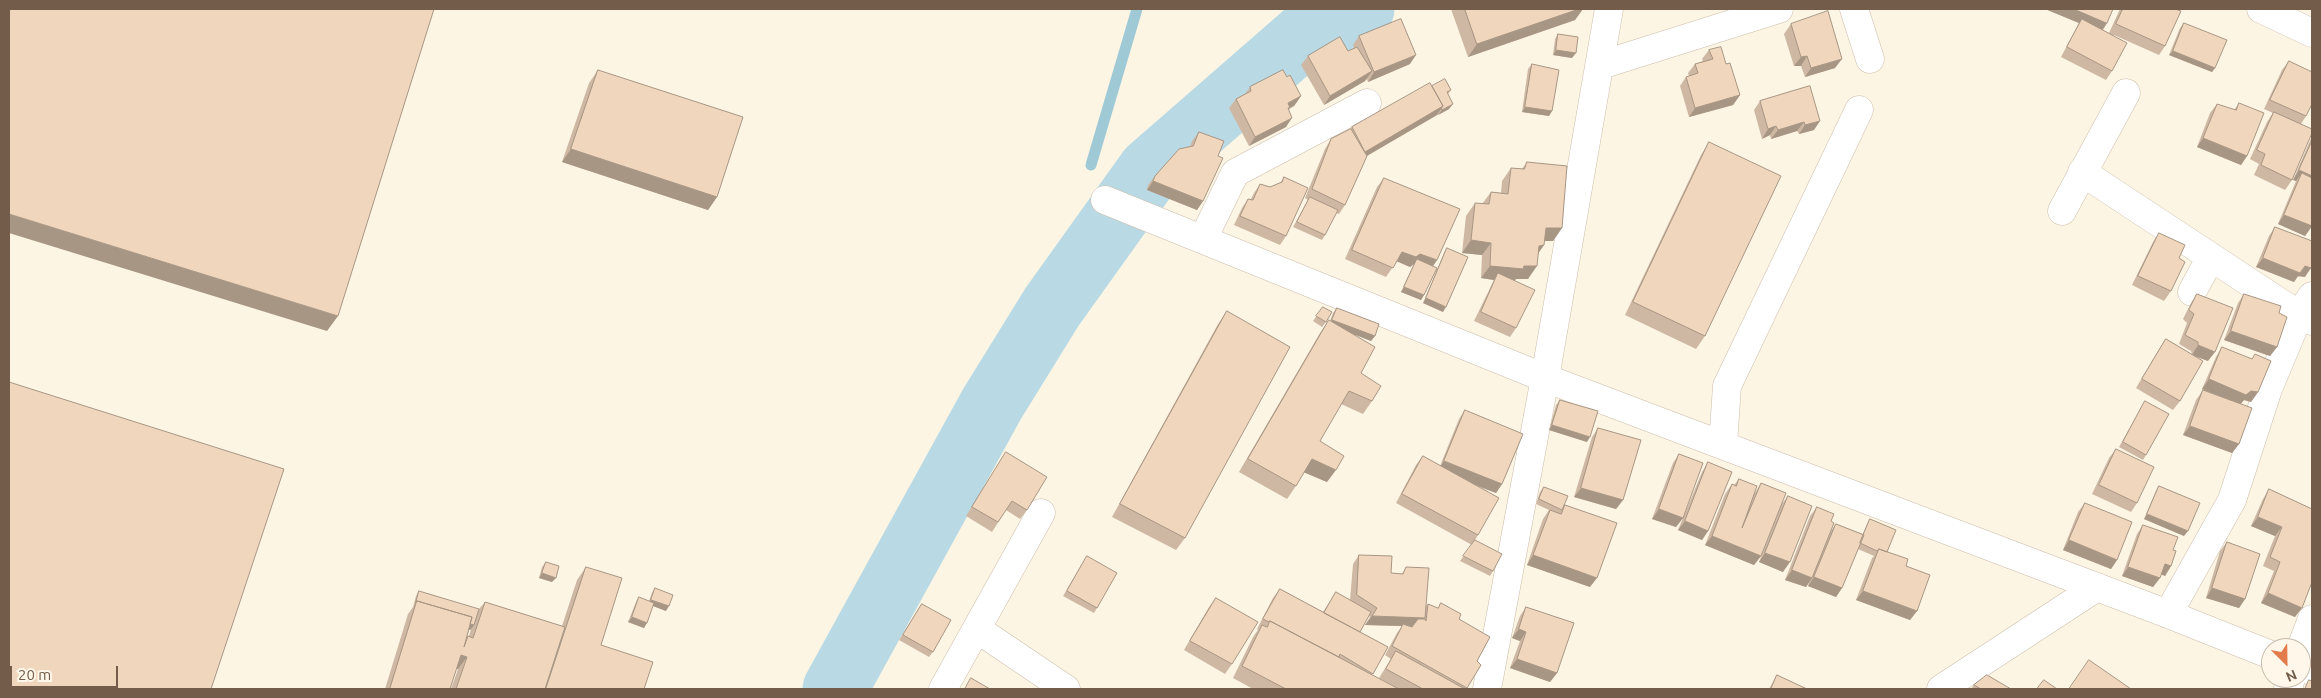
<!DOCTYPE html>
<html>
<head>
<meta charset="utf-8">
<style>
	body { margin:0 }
	#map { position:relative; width:2321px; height:698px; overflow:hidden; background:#fcf5e4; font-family:Ubuntu,sans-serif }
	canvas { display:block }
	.frame { position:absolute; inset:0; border:10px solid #735d4a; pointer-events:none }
	.north { position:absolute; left:2261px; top:638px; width:50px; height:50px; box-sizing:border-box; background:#fff8ea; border:1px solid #c7baaa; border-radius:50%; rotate:157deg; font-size:14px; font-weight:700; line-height:20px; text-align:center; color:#735d4a }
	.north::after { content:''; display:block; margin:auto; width:18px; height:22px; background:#e27c4c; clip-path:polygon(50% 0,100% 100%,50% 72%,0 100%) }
	.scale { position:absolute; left:10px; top:666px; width:108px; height:22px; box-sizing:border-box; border:2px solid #735d4a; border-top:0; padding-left:6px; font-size:15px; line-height:18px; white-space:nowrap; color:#735d4a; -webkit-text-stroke:4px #fff8ea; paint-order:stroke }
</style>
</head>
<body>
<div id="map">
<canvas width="2321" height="698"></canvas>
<div class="frame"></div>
<div class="north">N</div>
<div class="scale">20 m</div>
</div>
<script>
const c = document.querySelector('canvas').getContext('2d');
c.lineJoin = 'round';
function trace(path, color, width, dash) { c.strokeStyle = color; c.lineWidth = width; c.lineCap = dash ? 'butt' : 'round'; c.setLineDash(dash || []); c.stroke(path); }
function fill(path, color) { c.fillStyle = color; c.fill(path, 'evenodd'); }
const stream = new Path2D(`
	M1091 165 1137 9`);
const river = new Path2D(`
	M835 689 992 404 1052 307 1150 170 1306 34 1362 9`);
const minor = new Path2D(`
	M1854 9 1870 59
	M2261 9 2312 33
	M1601 65 1779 9
	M2082 172 2299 315 2312 321
	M1105 200 1545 378 2168 614 2271 655
	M2062 211 2126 93
	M1203 239 1235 173 1367 103
	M2192 292 2211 257
	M1723 445 1727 386 1859 110
	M2168 614 2232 500 2268 389 2299 315 2312 296
	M977 629 1066 689
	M2301 648 2312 619
	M2301 667 2312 671
	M943 689 1041 513
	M1487 689 1545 378 1609 9
	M1941 689 2097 587
	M2288 689 2291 678`);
const wall = new Path2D(`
	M1451 9H1583L1575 20 1468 57Z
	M2045 9 2107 23 2103 30 2109 33 2120 9H2175L2165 46 2159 55 2114 35 2112 71 2106 80 2061 57 2079 23Z
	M2184 23 2215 68 2212 72 2169 55 2180 28Z
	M1791 24 1835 68 1805 77 1801 66H1794L1784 34Z
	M1558 34 1572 58 1553 55 1555 39Z
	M1359 36 1410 64 1368 82 1367 79 1365 81 1324 105 1301 65 1308 56 1348 51 1354 48 1353 45Z
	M1709 50 1726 64 1740 95 1733 105 1689 117 1680 86 1686 77 1689 76 1688 73 1695 64 1703 61 1702 59Z
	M2289 61 2306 116 2301 124 2292 180 2285 190 2254 175 2259 164 2250 159 2267 122 2273 113 2264 109 2282 70Z
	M1532 64 1552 111 1549 116 1522 112 1528 69Z
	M598 70 717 197 708 210 562 162 589 83Z
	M1287 77 1301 96 1294 106 1288 110 1286 127 1249 146 1229 108 1236 99 1245 94 1250 87Z
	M1432 86 1451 90 1448 94 1449 109 1438 115V114L1437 115 1367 156 1345 205 1339 214 1336 213 1325 235 1322 240 1293 227 1308 200 1305 198 1325 149 1331 139 1350 130 1352 127Z
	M1810 86 1814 130 1799 134 1797 131 1771 139 1770 135 1762 139 1754 110 1760 101Z
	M2239 103 2247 156 2241 165 2197 147 2210 113 2217 104 2234 110Z
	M1199 132 1218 156 1203 201 1197 210 1147 190 1148 185 1155 176 1190 147 1192 141Z
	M2312 136V226L2305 236 2278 224 2296 181 2293 180Z
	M1709 142 1705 336 1696 349 1625 315 1701 155Z
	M1527 162 1562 228 1553 241H1544V245L1539 252 1528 279H1516L1515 281 1516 328 1510 337 1474 321 1494 280 1481 278 1482 255 1462 253 1466 216 1475 203 1482 204 1491 192 1501 193 1502 181 1511 168 1522 169Z
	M1284 177 1286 236 1280 245 1234 225 1242 208 1248 199H1251L1254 193 1260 184 1270 187 1280 183Z
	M1384 178 1437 260 1433 266 1424 295 1421 300 1401 292 1414 264 1410 267 1397 261 1386 277 1345 259 1377 187Z
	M2275 227 2305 277 2298 276 2294 282 2256 267 2269 236Z
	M2159 233 2179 258 2171 291 2164 301 2132 285 2153 242Z
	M1447 248 1443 312 1423 303 1444 253Z
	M2197 294 2208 361 2197 357 2180 401 2173 410 2136 388 2160 348 2166 339 2192 354 2191 351 2179 344 2187 323 2183 319 2191 303Z
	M2244 294 2279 313 2277 347 2270 356 2224 340 2238 303Z
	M1323 307 1326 322 1322 327 1313 321Z
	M1337 308 1375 336 1371 341 1354 334 1361 373 1372 401 1363 414 1341 404 1320 441 1327 482 1304 472 1296 486 1287 499 1239 472 1320 333 1329 320 1330 321 1333 313Z
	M1227 311 1185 538 1176 550 1112 517 1218 324Z
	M2222 347 2258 392 2251 402 2244 400 2240 404 2239 444 2232 453 2183 435 2196 400 2203 390 2230 400 2202 389 2216 357Z
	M1560 400 1587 442 1549 430 1556 405Z
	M2145 401 2146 455 2143 460 2119 447Z
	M1465 410 1502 484 1496 493 1476 486 1478 535 1475 540 1493 571 1490 576 1460 561 1472 545 1396 503 1416 465 1423 456 1440 466 1459 419Z
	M1598 428 1623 500 1616 509 1574 497 1592 437Z
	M2116 449 2137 503 2131 512 2092 494 2109 458Z
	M1006 452 1027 510 1020 519 1006 510 992 532 966 516Z
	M1679 454 1683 518 1676 527 1652 519 1673 463Z
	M1708 462V531L1702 540 1678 530 1702 472Z
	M1739 479 1755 493 1761 483V556L1754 565 1705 545 1725 494 1732 484 1734 485Z
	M2159 486 2184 536 2144 519 2156 491Z
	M1544 487 1562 510 1565 505 1590 587 1527 565 1543 519 1549 510 1536 504 1540 492Z
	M2269 489 2312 509 2295 617 2261 603 2274 571 2263 566 2275 536 2251 526 2263 499Z
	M1788 496 1783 572 1759 562 1781 505Z
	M2085 503 2117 560 2111 569 2063 550 2078 512Z
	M1817 507 1831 521V531L1836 524 1863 534 1867 524 1870 519 1887 552 1906 566 1917 611 1910 620 1856 600 1872 558 1874 556 1858 549 1842 588 1836 597 1808 586 1809 582 1806 587 1785 580 1810 516Z
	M2143 525 2173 550 2171 566 2165 576 2161 574 2160 578 2153 587 2122 576 2137 534Z
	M2227 542 2245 599 2239 608 2206 598 2220 551Z
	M1359 555 1391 573 1402 574 1406 567 1426 606 1428 604 1459 619 1477 661 1481 665 1466 689H1399L1379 678 1391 659 1385 655 1397 633 1402 626 1365 625 1370 617 1369 616 1360 632 1388 647 1372 675 1399 689H1253L1233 678 1253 637 1258 630 1257 629 1273 598 1280 589 1323 612 1336 592 1350 600 1353 564Z
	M1087 556 1097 608 1094 613 1063 596Z
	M546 562 552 582 539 578 542 567Z
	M586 567 601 645 644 689H451L458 669H456L450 689H385L408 614 413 607 416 596 419 591 478 610 485 602 562 626 577 580ZM471 629 469 636 467 638 469 630H470Z
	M655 588 666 611 653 606 644 628 628 622 636 602 639 597 649 601 652 593Z
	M1216 598 1232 664 1225 674 1184 650 1209 607Z
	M922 604 933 652 929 657 899 640Z
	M1526 607 1557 673 1550 682 1510 668 1520 641 1512 638 1520 616Z
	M1777 675 1807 689H1769Z
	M1974 685 2011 689H1971Z`);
const shadedWall = new Path2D(`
	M1579 9H1583L1575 20 1468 57 1477 44Z
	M2045 9H2074L2107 23 2101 32 2082 19 2079 23Z
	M1556 50 1576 53 1572 58 1553 55Z
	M2173 51 2215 68 2212 72 2169 55Z
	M1416 55 1410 64 1368 82 1374 72Z
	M1807 56 1801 66H1794L1801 57Z
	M1842 59 1835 68 1805 77 1811 68Z
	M1372 71 1365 81 1324 105 1330 96Z
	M1740 95 1733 105 1689 117 1695 108Z
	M1301 96 1294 106 1289 108 1283 117 1288 103Z
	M1453 104 1449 109 1438 115 1442 110Z
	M1443 106 1437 115 1358 161 1365 152Z
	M1525 107 1552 111 1549 116 1522 112Z
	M1292 118 1286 127 1249 146 1255 137Z
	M1820 121 1814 130 1799 134 1805 125Z
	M1804 122 1797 131 1771 139 1778 130Z
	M1776 126 1770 135 1762 139 1768 129Z
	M2203 138 2247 156 2241 165 2197 147Z
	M571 149 717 197 708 210 562 162Z
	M2299 170 2312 176V188L2302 173 2296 181 2293 180Z
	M1153 181 1203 201 1197 210 1147 190Z
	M9 214 338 316 327 331 9 233Z
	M2284 215 2312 223V226H2311H2312L2305 236 2278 224Z
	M1546 228H1562L1553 241H1537Z
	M1471 240 1491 243 1482 255 1462 253Z
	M1544 245 1535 258 1539 246Z
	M1402 252 1420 254 1414 264 1410 267 1396 261Z
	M1420 254 1437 260 1431 269 1417 259Z
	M2263 258 2300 273 2294 282 2256 267Z
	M1490 266H1537L1528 279H1516L1514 281 1498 273 1494 280 1481 278Z
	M2305 266 2311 268 2305 277 2298 276Z
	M1404 287 1424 295 1421 300 1401 292Z
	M1426 298 1446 307 1443 312 1423 303Z
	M1332 320 1375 336 1371 341 1329 325Z
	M2231 331 2277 347 2270 356 2224 340Z
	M2198 345 2215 352 2208 361 2192 355Z
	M2209 379 2258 392 2251 402 2244 400 2240 405 2202 389Z
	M1552 425 1590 437 1587 442 1549 430Z
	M2190 426 2239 444 2232 453 2183 435Z
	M1312 459 1336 470 1327 482 1303 472Z
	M1444 461 1502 484 1496 493 1438 470Z
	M1581 488 1623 500 1616 509 1574 497Z
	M1659 509 1683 518 1676 527 1652 519Z
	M2147 514 2188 531 2184 536 2144 519Z
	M2258 517 2282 527 2275 536 2251 526Z
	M1685 521 1708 531 1702 540 1678 530Z
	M1712 536 1761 556 1754 565 1705 545Z
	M2069 540 2117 560 2111 569 2063 550Z
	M1765 553 1790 562 1783 572 1759 562Z
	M1533 555 1597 578 1590 587 1527 565Z
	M2165 564 2171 566 2165 576 2158 573Z
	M2128 567 2160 578 2153 587 2122 576Z
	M1792 570 1812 578 1806 587 1785 580Z
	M542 573 556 578 552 582 539 578Z
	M1814 577 1842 588 1836 597 1808 586Z
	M2212 588 2245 599 2239 608 2206 598Z
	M1863 591 1917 611 1910 620 1856 600Z
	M2268 593 2302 608 2295 617 2261 603Z
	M651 600 669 606 666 611 648 604Z
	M413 613 474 625 470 630Z
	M1372 616 1425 618 1419 627 1418 619 1412 627 1403 624 1402 626 1365 625Z
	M632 617 647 623 644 628 628 622Z
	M1519 629 1526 632 1520 641 1512 638Z
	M461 655 467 657 458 669 452 668Z
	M1517 659 1557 673 1550 682 1510 668Z`);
const building = new Path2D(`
	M9 9H434L338 316 9 214Z
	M1465 9H1579L1477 44Z
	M2074 9H2113L2107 23Z
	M2123 9H2175L2181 11 2165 46 2116 24Z
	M1828 11 1842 59 1811 68 1807 56 1801 57 1791 24Z
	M1401 19 1416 55 1374 72 1359 36Z
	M2082 19 2127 43 2112 71 2067 47Z
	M2184 23 2227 40 2215 68 2173 51Z
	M1558 34 1578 37 1576 53 1556 50Z
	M1340 37 1348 51 1357 47 1372 71 1330 96 1308 56Z
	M1721 47 1726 64 1730 63 1740 95 1695 108 1686 77 1698 73 1695 64 1713 59 1709 50Z
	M2289 61 2312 72V104L2306 116 2270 100Z
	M1532 64 1559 70 1552 111 1525 107Z
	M598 70 743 117 717 197 571 149Z
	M1283 70 1287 77 1290 75 1301 96 1288 103 1290 108H1288L1292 118 1255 137 1236 99 1251 91 1250 87Z
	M1445 79 1451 90 1447 92 1453 104 1442 110 1441 109 1443 106 1432 86Z
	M1430 83 1443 106 1365 152 1352 127Z
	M1810 86 1820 121 1805 125 1804 122 1778 130 1776 126 1768 129 1760 101Z
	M2239 103 2264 113 2247 156 2203 138 2217 104 2236 110Z
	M2274 112 2312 129V133L2292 180 2261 165 2265 154 2257 150Z
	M1351 129 1367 156 1345 205 1312 189 1331 139Z
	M1199 132 1224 141 1218 156 1223 158 1203 201 1153 181 1155 176 1179 149 1193 146Z
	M2312 141V176L2299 170Z
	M1709 142 1781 176 1705 336 1633 302Z
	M1527 162 1567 166 1562 228H1546L1544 245 1539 246 1537 266H1524L1523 269 1490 266 1491 243 1471 240 1475 203 1489 204 1491 192 1508 194 1511 168 1524 169Z
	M2302 173 2312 178V226L2284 215Z
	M1284 177 1308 188 1286 236 1240 216 1248 199 1253 200 1260 184 1270 187 1282 182Z
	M1384 178 1460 209 1437 260 1420 254 1416 257 1402 252 1393 268 1352 250Z
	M1310 197 1338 210 1325 235 1297 222Z
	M2275 227 2312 241V266L2311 268 2305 266 2300 273 2263 258Z
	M2159 233 2185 245 2179 258 2185 262 2171 291 2138 276Z
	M1447 248 1468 257 1446 307 1426 298Z
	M1417 259 1437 268 1424 295 1404 287Z
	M1498 273 1535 290 1516 328 1481 312Z
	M2197 294 2233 308 2215 352 2198 345V342L2185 335 2194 314 2189 310Z
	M2244 294 2281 306 2279 313 2287 317 2277 347 2231 331Z
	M1323 307 1332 312 1326 322 1316 316Z
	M1337 308 1379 324 1375 336 1332 320Z
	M1227 311 1290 347 1185 538 1120 504Z
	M1329 320 1375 347 1361 373 1381 386 1372 401 1349 391 1320 441 1344 456 1336 470 1312 459 1296 486 1248 459Z
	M2166 339 2203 361 2180 401 2142 379Z
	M2222 347 2252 359 2255 354 2271 361 2258 392 2251 391 2246 395 2209 379Z
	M9 382 284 469 211 689H9Z
	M2203 390 2252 408 2239 444 2190 426Z
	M1560 400 1598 411 1590 437 1552 425Z
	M2145 401 2169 414 2146 455 2123 442Z
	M1465 410 1523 434 1502 484 1444 461Z
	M1598 428 1641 440 1623 500 1581 488Z
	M2116 449 2154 467 2137 503 2099 485Z
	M1006 452 1047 477 1027 510 1012 501 998 522 972 507Z
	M1679 454 1703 463 1683 518 1659 509Z
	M1423 456 1499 498 1478 535 1402 494Z
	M1708 462 1732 472 1708 531 1685 521Z
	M1739 479 1757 486 1742 528 1761 483 1786 493 1761 556 1712 536 1732 484 1736 486Z
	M2159 486 2200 503 2188 531 2147 514Z
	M1544 487 1568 496 1562 510 1539 499Z
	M2269 489 2312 509V582L2302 608 2268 593 2280 562 2270 557 2282 527 2258 517Z
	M1788 496 1812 506 1790 562 1765 553Z
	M2085 503 2132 522 2117 560 2069 540Z
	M1565 505 1617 523 1597 578 1533 555 1550 510 1561 514Z
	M1817 507 1834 514 1831 521 1834 523 1812 578 1792 570Z
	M1870 519 1896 530 1887 552 1879 549 1877 551 1860 543Z
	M1836 524 1864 535 1842 588 1814 577Z
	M2143 525 2178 537 2173 550 2176 551 2171 566 2165 564 2160 578 2128 567Z
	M1475 540 1502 554 1493 571 1463 556Z
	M2227 542 2260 554 2245 599 2212 588Z
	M1879 549 1908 559 1906 566 1930 575 1917 611 1863 591Z
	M1359 555 1392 556 1391 573 1403 574 1406 567 1429 568 1425 618 1372 616 1377 608 1357 595Z
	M1087 556 1117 573 1097 608 1067 591Z
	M546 562 559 566 556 578 542 573Z
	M586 567 622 578 601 645 653 662 644 689H546Z
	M655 588 673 595 669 606 651 600Z
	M1280 589 1388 647 1373 674 1340 654 1339 657 1270 621 1269 622 1263 619Z
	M419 591 479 609 474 625 470 624 472 617 417 601 416 602Z
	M1336 592 1371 612 1360 632 1324 613Z
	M639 597 654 603 647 623 632 617Z
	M1216 598 1258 622 1232 664 1190 641Z
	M417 601 472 617 464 647 468 636 473 638 485 602 565 627 545 689H456L467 657 461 655 450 689H390Z
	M1441 603 1461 614 1459 619 1490 637 1477 661 1481 665 1467 688 1392 646 1403 624 1412 627 1418 619H1425L1426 621 1428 604 1438 608Z
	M922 604 951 620 933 652 903 635Z
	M1526 607 1574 623 1557 673 1517 659 1526 632 1519 629Z
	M1270 621 1399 689H1286L1242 666 1262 625 1267 627Z
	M1396 651 1465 689H1423L1386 669Z
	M2089 660 2131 689H2069Z
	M1777 675 1807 689H1771Z
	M1987 675 2011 689H1981L1974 685Z
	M971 678 990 689H965Z
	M2044 680 2057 689H2037Z
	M2309 680 2312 681V689H2305Z`);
trace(stream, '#a0c9d6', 11);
trace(river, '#b9dae5', 65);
trace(minor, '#cdbdab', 29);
trace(minor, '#fff', 28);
fill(wall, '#ceb8a3');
fill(shadedWall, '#a89684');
fill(building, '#f0d6bd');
trace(building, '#a89684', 1);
</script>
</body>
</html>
